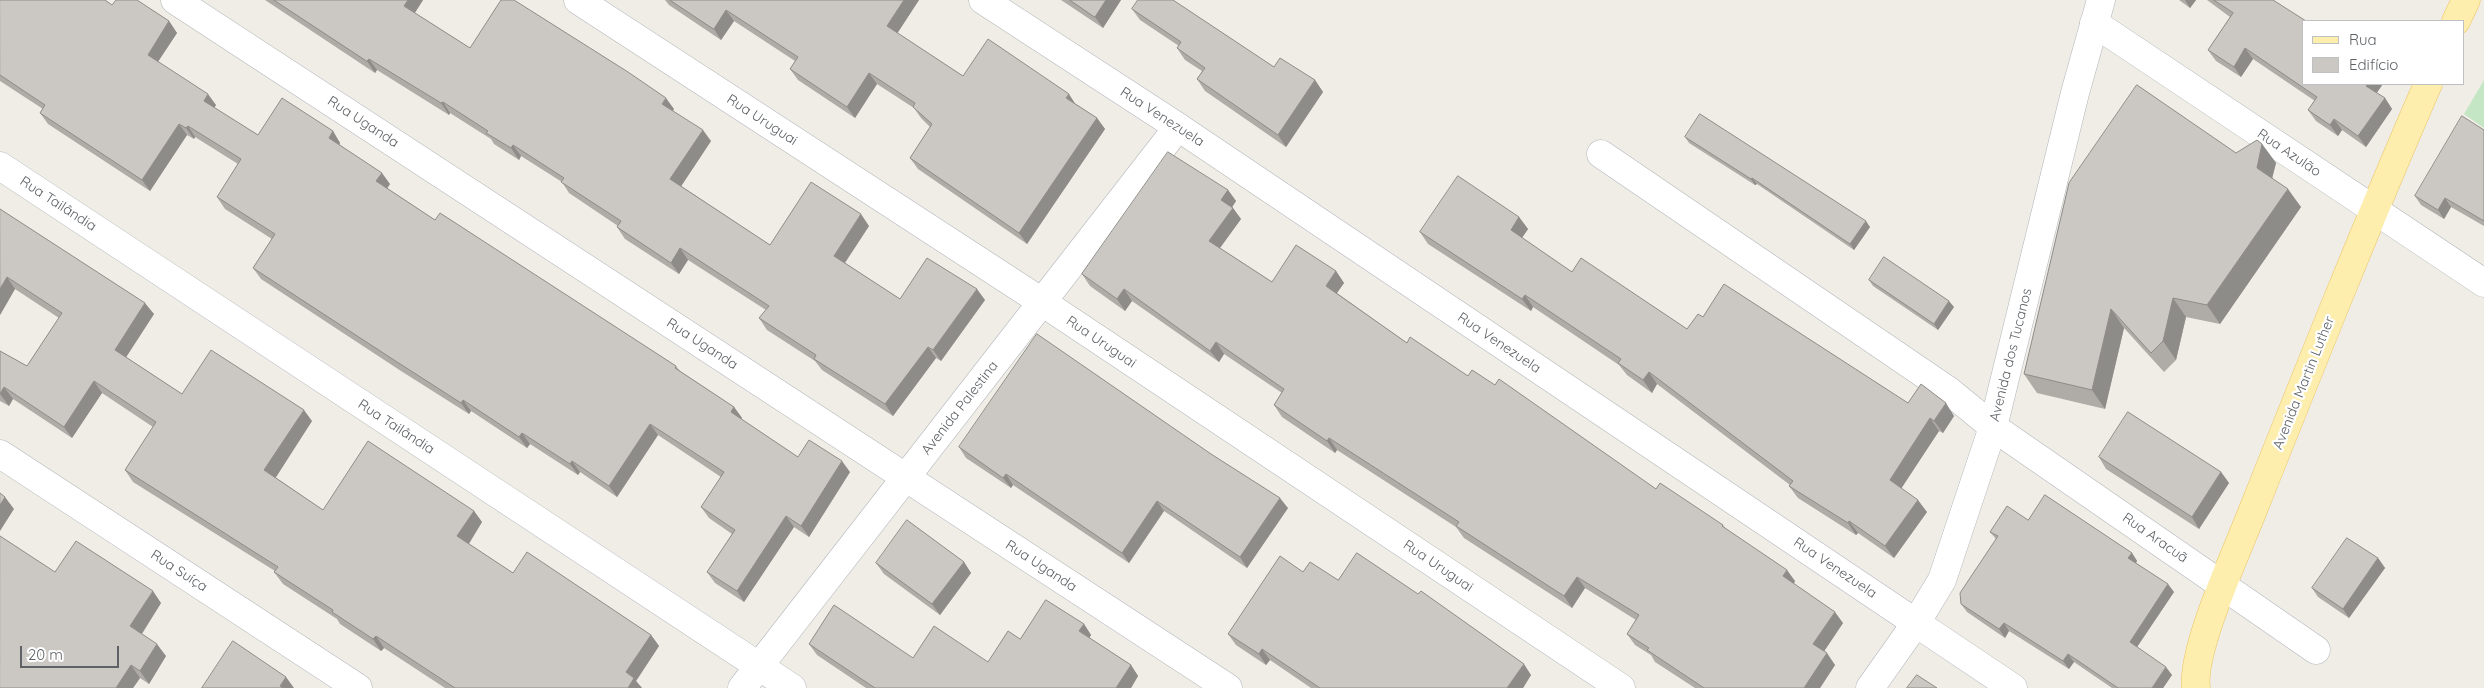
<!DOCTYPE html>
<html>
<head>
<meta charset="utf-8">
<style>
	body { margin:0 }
	#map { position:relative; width:2484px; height:688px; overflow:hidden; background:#efede6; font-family:Quicksand,sans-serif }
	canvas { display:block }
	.legend { position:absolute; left:2302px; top:20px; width:162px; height:65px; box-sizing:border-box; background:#fff; border:1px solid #bfc0c2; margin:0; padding:6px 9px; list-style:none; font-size:15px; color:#5e6266 }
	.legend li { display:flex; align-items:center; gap:10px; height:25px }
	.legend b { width:25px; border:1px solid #bfc0c2 }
	.scale { position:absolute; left:20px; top:646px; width:99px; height:22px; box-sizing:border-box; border:2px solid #5e6266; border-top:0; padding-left:6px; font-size:15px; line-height:18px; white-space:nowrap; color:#5e6266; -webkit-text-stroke:4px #fff; paint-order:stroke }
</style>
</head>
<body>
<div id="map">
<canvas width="2484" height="688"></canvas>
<ul class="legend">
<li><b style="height:6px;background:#fdeeae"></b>Rua</li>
<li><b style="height:14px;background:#cbc8c3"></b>Edifício</li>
</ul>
<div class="scale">20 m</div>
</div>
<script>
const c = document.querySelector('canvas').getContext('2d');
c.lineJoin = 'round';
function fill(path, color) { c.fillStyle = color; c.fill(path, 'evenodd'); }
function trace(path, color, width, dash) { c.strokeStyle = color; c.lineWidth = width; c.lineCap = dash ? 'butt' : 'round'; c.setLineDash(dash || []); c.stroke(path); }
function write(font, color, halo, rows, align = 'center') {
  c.font = font + ' Quicksand,sans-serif'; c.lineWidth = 4.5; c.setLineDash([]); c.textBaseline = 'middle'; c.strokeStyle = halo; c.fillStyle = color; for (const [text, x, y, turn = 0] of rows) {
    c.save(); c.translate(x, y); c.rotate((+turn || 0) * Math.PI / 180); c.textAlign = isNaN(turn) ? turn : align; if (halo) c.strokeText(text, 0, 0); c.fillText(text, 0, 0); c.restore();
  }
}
const green = new Path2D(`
	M2484 80V128L2464 114Z`);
const minor = new Path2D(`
	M175 0 1228 688
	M578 0 1042 302 1621 688
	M983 0 1178 127
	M2094 23 2484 283
	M1601 154 1949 391 1993 427 2316 650
	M0 166 792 688
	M0 454 358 688
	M1870 688 1916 623 2013 688`);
const tertiary = new Path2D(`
	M742 688 1178 127 1916 623 1942 580 1993 427 2075 93 2101 0`);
const primary = new Path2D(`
	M2456 21 2466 0
	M2196 688C2191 649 2238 549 2253 510 2310 367 2367 224 2428 84`);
const wall = new Path2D(`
	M0 0 112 5 169 21 177 33 158 62 216 105 214 108 258 135 333 131 340 143 339 144 390 184 387 188 435 220 676 366 680 371 734 407 742 418 741 419 798 457 850 472 809 537 794 527 744 602 715 583 707 572 732 534 709 518 701 507 721 477 658 435 617 497 580 472 578 475 530 444 527 448 471 411 469 414 401 371 261 279 253 268 272 239 225 209 217 197 238 164 195 137 194 139 187 135 150 191 48 124 40 113 43 109 0 81Z
	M265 0H423L415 13 470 48 674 109 673 111 711 141 681 186 770 245 869 226 845 263 900 299 985 300 941 361 936 358 893 416 822 370 815 361 767 330 759 318 766 310 688 260 679 274 625 239 617 227 618 226 569 193 562 182 521 156 519 160 494 144 491 139 450 113 449 115 377 70 375 73Z
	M665 0H919L897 33 963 76 1076 104 1097 118 1105 129 1027 244 918 169 910 158 930 127 921 118 914 108 877 84 855 118 798 80 790 69 795 61 734 21 721 40 669 5Z
	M1061 0H1121L1103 28Z
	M2179 0H2196L2190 8Z
	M2207 0H2273L2377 93 2385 98 2392 109 2366 147 2342 130 2338 136 2316 121 2308 110 2315 101 2253 59 2241 77 2216 61 2208 50 2230 17Z
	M1132 9 1274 67 1315 80 1323 92 1286 147 1205 91 1197 79 1202 71 1185 60 1177 48 1179 46 1140 20Z
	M2484 130V226L2451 207 2444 219 2421 205 2415 196Z
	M1685 137 1870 227 1854 250 1757 184 1755 185 1689 143Z
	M2262 144 2276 163 2272 178 2301 207 2220 324 2186 317 2176 360 2164 372 2124 328 2105 409 2037 393 2024 374 2236 153Z
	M1228 190 1236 201 1232 207 1241 219 1220 248 1272 282 1336 271 1344 283 1337 293 1407 343 1468 376 1656 489 1723 525 1726 529 1795 581 1794 584 1843 623 1824 651 1835 665 1820 688H1695L1655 662 1651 655 1635 645 1627 634 1636 620 1585 588 1572 608 1464 538 1456 527 1337 450 1335 453 1282 417 1274 405 1282 393 1224 354 1219 362 1132 301 1125 311 1090 286 1082 274Z
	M0 209 154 314 126 357 182 394 312 421 275 477 323 510 474 511 482 522 469 544 513 573 651 635 659 646 636 681 642 688H445L384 648 381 651 340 624 337 619 283 584 274 572 275 571 133 482 125 470 153 427 102 393 72 438 13 399 9 406 0 401V351L27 366 59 318 15 289 0 315Z
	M1519 217 1528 229 1522 238 1572 272 1687 329 1703 317 1908 403 1954 416 1943 433 1939 431 1901 488 1927 512 1894 558 1858 533 1856 535 1798 498 1789 486 1790 485 1657 384 1652 393 1627 375 1619 365 1533 307 1531 311 1428 244 1420 232Z
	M1869 280 1954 307 1938 330 1873 286Z
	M959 447 1288 508 1247 568 1164 511 1129 563 1013 485 1011 488 966 458Z
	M2099 457 2221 472 2229 483 2199 529 2106 469Z
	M2028 520 2132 553 2137 561 2136 563 2174 592 2137 647 2172 675 2163 688H2112L2074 662 2069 669 2009 631 2005 638 1967 612 1961 604 1996 539 1990 532Z
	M2378 558 2385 568 2349 618 2318 597 2312 588Z
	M964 562 971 573 940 615 884 574 876 563Z
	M55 572 161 603 142 634 166 656 149 684 140 678 133 688H0Z
	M1303 572 1338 580 1531 675 1523 688H1311L1270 660 1266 665 1236 645 1228 634Z
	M1084 624 1091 635 1089 638 1131 665 1138 676 1131 688H866L817 655 809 644 913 658 988 662 1020 639Z`);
const shadedWall = new Path2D(`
	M408 0H423L412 17 404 6Z
	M904 0H919L895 37 887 26Z
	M1106 0H1121L1103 28 1095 17Z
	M2185 0H2196L2190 8Z
	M726 10 734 21 721 40 714 29Z
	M169 21 177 33 155 66 148 55Z
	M2245 48 2253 59 2241 77 2234 67Z
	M369 59 377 70 375 73 367 61Z
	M869 73 877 84 855 118 847 107Z
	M1315 80 1323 92 1286 147 1278 135Z
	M2368 84H2383L2374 97 2366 86Z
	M208 94 216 105 211 112 204 101Z
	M1069 94 1076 105 1066 98Z
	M666 98 674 109 670 115 662 104Z
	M2385 98 2392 109 2366 147 2358 136Z
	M443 102 450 113 449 115 441 103Z
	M1097 118 1105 129 1027 244 1019 233Z
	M2334 119 2342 130 2338 136 2330 125Z
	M179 124 187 135 150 191 142 180Z
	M188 126 195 137 194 139 186 128Z
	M703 130 711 141 678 191 670 179Z
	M333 131 340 143 337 149 329 138Z
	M2262 144 2276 163 2270 187 2257 168Z
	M513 145 521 156 519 160 511 148Z
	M382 173 390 184 384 193 376 181Z
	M1752 178 1757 184 1755 185 1751 179Z
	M2288 189 2301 207 2220 324 2207 305Z
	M1228 190 1236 201 1229 212 1221 200Z
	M2445 198 2451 207 2444 219 2438 210Z
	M1233 208 1241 219 1217 252 1209 241Z
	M861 214 869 226 842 267 834 256Z
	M1519 217 1528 229 1519 242 1511 230Z
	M1866 221 1870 227 1854 250 1850 244Z
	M680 248 688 260 679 274 671 263Z
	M1336 271 1344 283 1334 297 1326 286Z
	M7 277 15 289 0 315V289Z
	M977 289 985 300 941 361 933 350Z
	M1124 289 1132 301 1125 311 1117 299Z
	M1525 295 1533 307 1531 311 1522 299Z
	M2173 298 2186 317 2176 360 2163 341Z
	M1949 301 1954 307 1938 330 1934 324Z
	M145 303 154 314 123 362 115 350Z
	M2111 309 2124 328 2105 409 2092 390Z
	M1216 342 1224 354 1219 362 1210 351Z
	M928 347 936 358 893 416 885 404Z
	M1649 372 1657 384 1652 393 1643 380Z
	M94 381 102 393 72 438 64 427Z
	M4 387 13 399 9 406 0 394Z
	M463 400 471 411 469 414 461 403Z
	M1946 403 1954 416 1943 433 1934 421Z
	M734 407 742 418 739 423 731 412Z
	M304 410 312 421 273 482 264 470Z
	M1930 418 1939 431 1899 492 1890 480Z
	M650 424 658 435 617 497 609 486Z
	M522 433 530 444 527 448 519 437Z
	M1329 438 1337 450 1335 453 1327 441Z
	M572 461 580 472 578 475 570 464Z
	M842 461 850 472 809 537 801 526Z
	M2221 472 2229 483 2199 529 2192 517Z
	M1006 474 1013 485 1011 488 1003 478Z
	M5 497 14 509 0 531V505Z
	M1280 498 1288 508 1247 568 1240 557Z
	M1918 500 1927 512 1894 558 1885 546Z
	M1157 501 1164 511 1129 563 1122 553Z
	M474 511 482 522 466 548 457 536Z
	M786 516 794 527 744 602 737 591Z
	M1849 521 1858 533 1856 535 1848 523Z
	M2132 553 2137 561 2134 566 2128 558Z
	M2378 558 2385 568 2349 618 2343 609Z
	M964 562 971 573 940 615 932 604Z
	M1787 570 1795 581 1791 588 1783 576Z
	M1577 577 1585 588 1572 608 1564 596Z
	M2168 584 2174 592 2135 650 2130 642Z
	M153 591 161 603 139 638 130 626Z
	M1835 612 1843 623 1821 656 1813 644Z
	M2004 623 2009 631 2005 638 1999 629Z
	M1084 624 1091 635 1087 642 1079 631Z
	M651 635 659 646 636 681 642 688H628L626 672Z
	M376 636 384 648 381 651 373 639Z
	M157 644 166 656 149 684 140 671Z
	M1262 649 1270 660 1266 665 1259 654Z
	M1827 653 1835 665 1820 688H1804Z
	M2068 654 2074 662 2069 669 2063 661Z
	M1524 664 1531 675 1523 688H1507Z
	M131 665 140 678 133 688H116Z
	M1131 665 1138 676 1131 688H1116Z
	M2166 667 2172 675 2163 688H2152Z
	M286 677 294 688H281L280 686Z`);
const building = new Path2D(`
	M0 0H105L112 5 116 0H137L169 21 148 55 208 94 204 101 258 135 282 98 333 131 329 138 382 173 376 181 435 220 440 213 676 366 675 368 734 407 731 412 798 457 809 440 842 461 801 526 786 516 737 591 707 572 735 530 701 507 724 472 650 424 609 486 572 461 570 464 522 433 519 437 463 400 461 403 394 360 253 268 275 234 217 197 241 159 188 126 186 128 179 124 142 180 40 113 45 105 0 75Z
	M274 0H408L404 6 470 48 501 0H514L628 72 666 98 662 104 703 130 670 179 770 245 811 182 861 214 834 256 900 299 927 258 977 289 933 350 928 347 885 404 814 359 816 355 759 318 769 306 680 248 671 263 617 227 621 221 561 182 564 178 513 145 511 148 486 133 488 131 443 102 441 103 369 59 367 61Z
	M670 0H904L887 26 963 76 988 39 1069 94 1066 98 1097 118 1019 233 910 158 932 124 913 107 915 103 869 73 847 107 790 69 798 57 726 10 714 29Z
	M1070 0H1106L1095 17Z
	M1138 0H1173L1274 67 1280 58 1315 80 1278 135 1197 79 1205 68 1177 48 1181 42 1132 9Z
	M2214 0H2273L2306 21H2303V84H2368L2366 86 2385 98 2358 136 2334 119 2330 125 2308 110 2317 97 2245 48 2234 67 2208 50 2233 13Z
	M2137 85 2236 153 2257 140 2262 144 2257 168 2288 189 2207 305 2173 298 2163 341 2151 353 2111 309 2092 390 2024 374 2069 183Z
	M1700 114 1866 221 1850 244 1752 178 1751 179 1685 137Z
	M2462 116 2484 130V221L2445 198 2438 210 2415 196Z
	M1168 152 1228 190 1221 200 1233 208 1209 241 1272 282 1296 245 1336 271 1326 286 1407 343 1410 337 1468 376 1472 370 1495 385 1499 379 1656 489 1660 483 1723 525 1722 526 1787 570 1783 576 1835 612 1813 644 1827 653 1804 688H1704L1647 650 1649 648 1627 634 1639 615 1577 577 1564 596 1456 526 1459 522 1329 438 1327 441 1274 405 1284 389 1216 342 1210 351 1124 289 1117 299 1082 274Z
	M1458 176 1519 217 1511 230 1572 272 1581 258 1687 329 1698 314 1703 317 1724 284 1908 403 1921 384 1946 403 1934 421 1930 418 1890 480 1918 500 1885 546 1849 521 1848 523 1789 486 1793 481 1649 372 1643 380 1618 363 1621 359 1525 295 1522 299 1420 232Z
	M0 209 145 303 115 350 182 394 211 350 304 410 264 470 323 510 368 441 474 511 457 536 513 573 527 552 651 635 626 672 634 678 628 688H455L376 636 373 639 332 612 333 610 274 572 278 567 125 470 156 422 94 381 64 427 4 387 0 394V351L27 366 62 313 7 277 0 289Z
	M1884 257 1949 301 1934 324 1869 280Z
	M1037 334 1211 454 1280 498 1240 557 1157 501 1122 553 1006 474 1003 478 959 447Z
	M2128 412 2221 472 2192 517 2099 457Z
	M0 493 5 497 0 505Z
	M2045 495 2132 553 2128 558 2168 584 2130 642 2166 667 2152 688H2118L2068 654 2063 661 2004 623 1999 629 1961 604 1960 593 1998 536 1990 532 2007 506 2028 520Z
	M907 520 964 562 932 604 876 563Z
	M0 536 55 572 76 541 153 591 130 626 157 644 140 671 131 665 116 688H0Z
	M2347 538 2378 558 2343 609 2312 588Z
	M1357 553 1418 594 1421 591 1524 664 1507 688H1320L1262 649 1259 654 1228 634 1280 556 1303 572 1310 562 1338 580Z
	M1046 600 1084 624 1079 631 1131 665 1116 688H875L809 644 834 605 913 658 934 626 988 662 1008 631 1020 639Z
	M233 641 286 677 280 686 283 688H202Z
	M1917 675 1937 688H1907Z`);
const streetNames = [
	["Rua Venezuela",1162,117,33],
	["Rua Uruguai",762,120,33],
	["Rua Uganda",363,122,33],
	["Rua Azulão",2289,153,34],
	["Rua Tailândia",58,204,33],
	["Rua Uruguai",1101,342,34],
	["Rua Venezuela",1499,343,34],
	["Rua Uganda",702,344,33],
	["Avenida dos Tucanos",2011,355,-76],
	["Avenida Martin Luther",2304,383,-68],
	["Avenida Palestina",960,408,-52],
	["Rua Tailândia",396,427,33],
	["Rua Aracuã",2155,538,35],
	["Rua Uganda",1041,566,33],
	["Rua Uruguai",1438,566,34],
	["Rua Venezuela",1835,568,34],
	["Rua Suíça",179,571,33]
];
fill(green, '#c5e6c4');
trace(minor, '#b3b6ba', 29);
trace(tertiary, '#b3b6ba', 29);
trace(primary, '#edc361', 29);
trace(minor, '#fff', 28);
trace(tertiary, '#fff', 28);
trace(primary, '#fdeeae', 28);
fill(wall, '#afaca8');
fill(shadedWall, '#8e8c88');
fill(building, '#cbc8c3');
trace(building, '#8e8c88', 1);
write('14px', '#5e6266', '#fff', streetNames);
</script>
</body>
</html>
